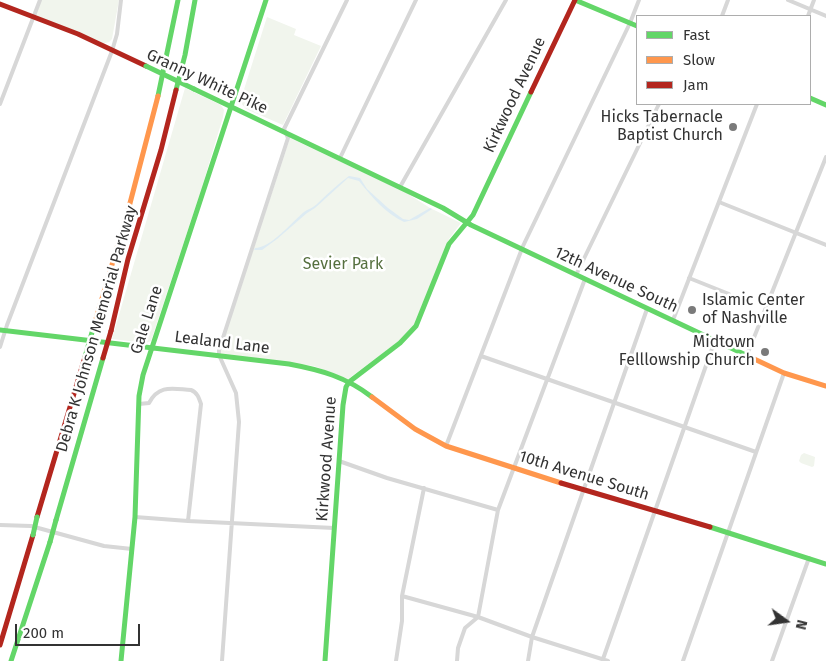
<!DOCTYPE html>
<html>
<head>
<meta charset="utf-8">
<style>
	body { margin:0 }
	#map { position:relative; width:826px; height:661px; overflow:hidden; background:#fff; font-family:"Fira Sans",sans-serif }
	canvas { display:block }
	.legend { position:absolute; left:636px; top:15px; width:175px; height:90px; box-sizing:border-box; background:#fff; border:1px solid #adadad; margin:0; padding:6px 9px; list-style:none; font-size:15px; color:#333 }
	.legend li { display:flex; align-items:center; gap:10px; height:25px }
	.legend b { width:25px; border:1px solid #adadad }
	.north { position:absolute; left:761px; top:596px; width:50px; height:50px; -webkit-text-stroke:4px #fff; paint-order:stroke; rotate:104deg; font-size:14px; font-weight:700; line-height:20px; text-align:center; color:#333 }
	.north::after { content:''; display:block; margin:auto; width:18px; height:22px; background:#333; clip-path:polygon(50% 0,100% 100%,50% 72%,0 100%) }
	.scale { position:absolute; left:15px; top:624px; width:125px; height:22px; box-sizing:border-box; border:2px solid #333; border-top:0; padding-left:6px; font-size:15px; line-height:18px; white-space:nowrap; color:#333; -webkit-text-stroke:4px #fff; paint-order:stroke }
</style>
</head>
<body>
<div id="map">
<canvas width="826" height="661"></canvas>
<ul class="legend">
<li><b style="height:6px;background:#63d668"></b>Fast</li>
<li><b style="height:6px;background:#ff974d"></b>Slow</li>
<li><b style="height:6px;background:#b3261e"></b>Jam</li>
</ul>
<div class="north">N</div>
<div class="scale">200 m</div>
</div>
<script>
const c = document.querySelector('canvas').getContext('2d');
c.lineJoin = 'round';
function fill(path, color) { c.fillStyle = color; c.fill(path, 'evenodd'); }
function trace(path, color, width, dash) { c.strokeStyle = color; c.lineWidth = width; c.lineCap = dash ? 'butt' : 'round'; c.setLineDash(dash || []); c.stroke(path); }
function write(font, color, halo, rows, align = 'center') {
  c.font = font + ' "Fira Sans",sans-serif'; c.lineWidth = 5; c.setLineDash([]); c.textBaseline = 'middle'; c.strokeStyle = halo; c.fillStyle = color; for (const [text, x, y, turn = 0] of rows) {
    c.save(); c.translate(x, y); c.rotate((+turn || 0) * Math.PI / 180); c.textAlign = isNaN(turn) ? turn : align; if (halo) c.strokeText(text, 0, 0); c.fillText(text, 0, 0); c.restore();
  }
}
const green = new Path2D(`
	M41 0H119L112 39 109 42 102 44 35 16Z
	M267 17 296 29 294 35 321 46 283 125 246 109 240 102Z
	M185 88 221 105 224 110 223 117 202 187 151 341 146 343 112 339Z
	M290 138 405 192 430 208 461 223 449 239 413 327 399 341 348 379 314 366 219 354Z
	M804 453 815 457 814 466 812 467 801 463 799 461 801 455Z`);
const water = new Path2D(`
	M349 176 360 178 367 189 388 208 403 219 409 220 430 208 432 209 417 219 404 222C386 214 371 196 359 181L348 178 315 208 307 213 277 239 262 250H254L255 248C271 248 292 222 304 212 308 209 313 208 317 204 327 194 337 185 349 176Z`);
const street = new Path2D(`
	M788 0 826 16
	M722 16 728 0
	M808 16 814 0
	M0 104 40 0
	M340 158 416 0
	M400 187 506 0
	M719 202 826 245
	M576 275 659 104
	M689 278 729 294
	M673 320 757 104
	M0 347 7 325 112 51 117 34 121 0
	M747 355 826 157
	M481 356 756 452
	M139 404 149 403C159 384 173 389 191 390 197 392 199 398 201 404L188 521
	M446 446 523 246 630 23 639 0
	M339 461 387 478 498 510
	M135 517 188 521 334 528
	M0 525 31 526 104 546 132 549
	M402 596 478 617 532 637 608 661
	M603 659 715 340
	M222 661 239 422 236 393 219 355V350L288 138 284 129 347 0
	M396 661 402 621V596L424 488
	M457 661 458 648 465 628 478 617 498 510 585 279
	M528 661 532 637 647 309
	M683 661 784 373
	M772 661 809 558`);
const fast = new Path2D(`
	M575 0 637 26
	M194 89 443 208 471 225 750 357
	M176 90 185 55 195 0
	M158 96 178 0
	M810 98 826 105
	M0 330 289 364C321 370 346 377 372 397
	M56 520 103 358
	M710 527 826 564
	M11 661 50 542
	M121 661 135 517 139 396 143 375 266 0
	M325 661 343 405 346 387 349 382 400 343 416 326 449 244 473 215 531 92`);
const slow = new Path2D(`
	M93 329 129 207 158 96
	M750 357 784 373 826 386
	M372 397 415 429 446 446 561 483`);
const jam = new Path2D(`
	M0 4 78 34 146 66
	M531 92 575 0
	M111 331 128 259 161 150 176 90
	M561 483 710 527
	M37 517 85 357
	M0 645 33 535`);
const fastBridge = new Path2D(`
	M146 66 194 89
	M85 357 93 329
	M33 535 37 517
	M50 542 56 520`);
const jamBridge = new Path2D(`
	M103 358 111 331`);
const markers = [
	[733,127,5,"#7a7a7a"],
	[692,310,5,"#7a7a7a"],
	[765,352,5,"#7a7a7a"]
];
const streetNames = [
	["Granny White Pike",207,82,25],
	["Kirkwood Avenue",515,95,-65],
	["12th Avenue South",616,280,25],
	["Gale Lane",147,320,-72],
	["Debra K Johnson Memorial Parkway",97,329,-74],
	["Lealand Lane",222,343,7],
	["Kirkwood Avenue",327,459,-86],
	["10th Avenue South",584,476,17]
];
const poiNames = [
	["Hicks Tabernacle",723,118],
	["Baptist Church",723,136],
	["Islamic Center",702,301,"left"],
	["of Nashville",702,319,"left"],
	["Midtown",755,343],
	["Felllowship Church",755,361]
];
const parkNames = [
	["Sevier Park",343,265]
];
fill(green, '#f1f5ed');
fill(water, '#ddebf3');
trace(street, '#d7d7d7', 4);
trace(fast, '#63d668', 5);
trace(slow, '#ff974d', 5);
trace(jam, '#b3261e', 5);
trace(fastBridge, '#63d668', 5);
trace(jamBridge, '#b3261e', 5);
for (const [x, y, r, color] of markers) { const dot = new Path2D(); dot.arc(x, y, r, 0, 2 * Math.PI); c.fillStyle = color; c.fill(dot); trace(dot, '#fff', 2); }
write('16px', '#333', '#fff', streetNames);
write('16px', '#333', '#fff', poiNames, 'right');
write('16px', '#56703f', '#fff', parkNames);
</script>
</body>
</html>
